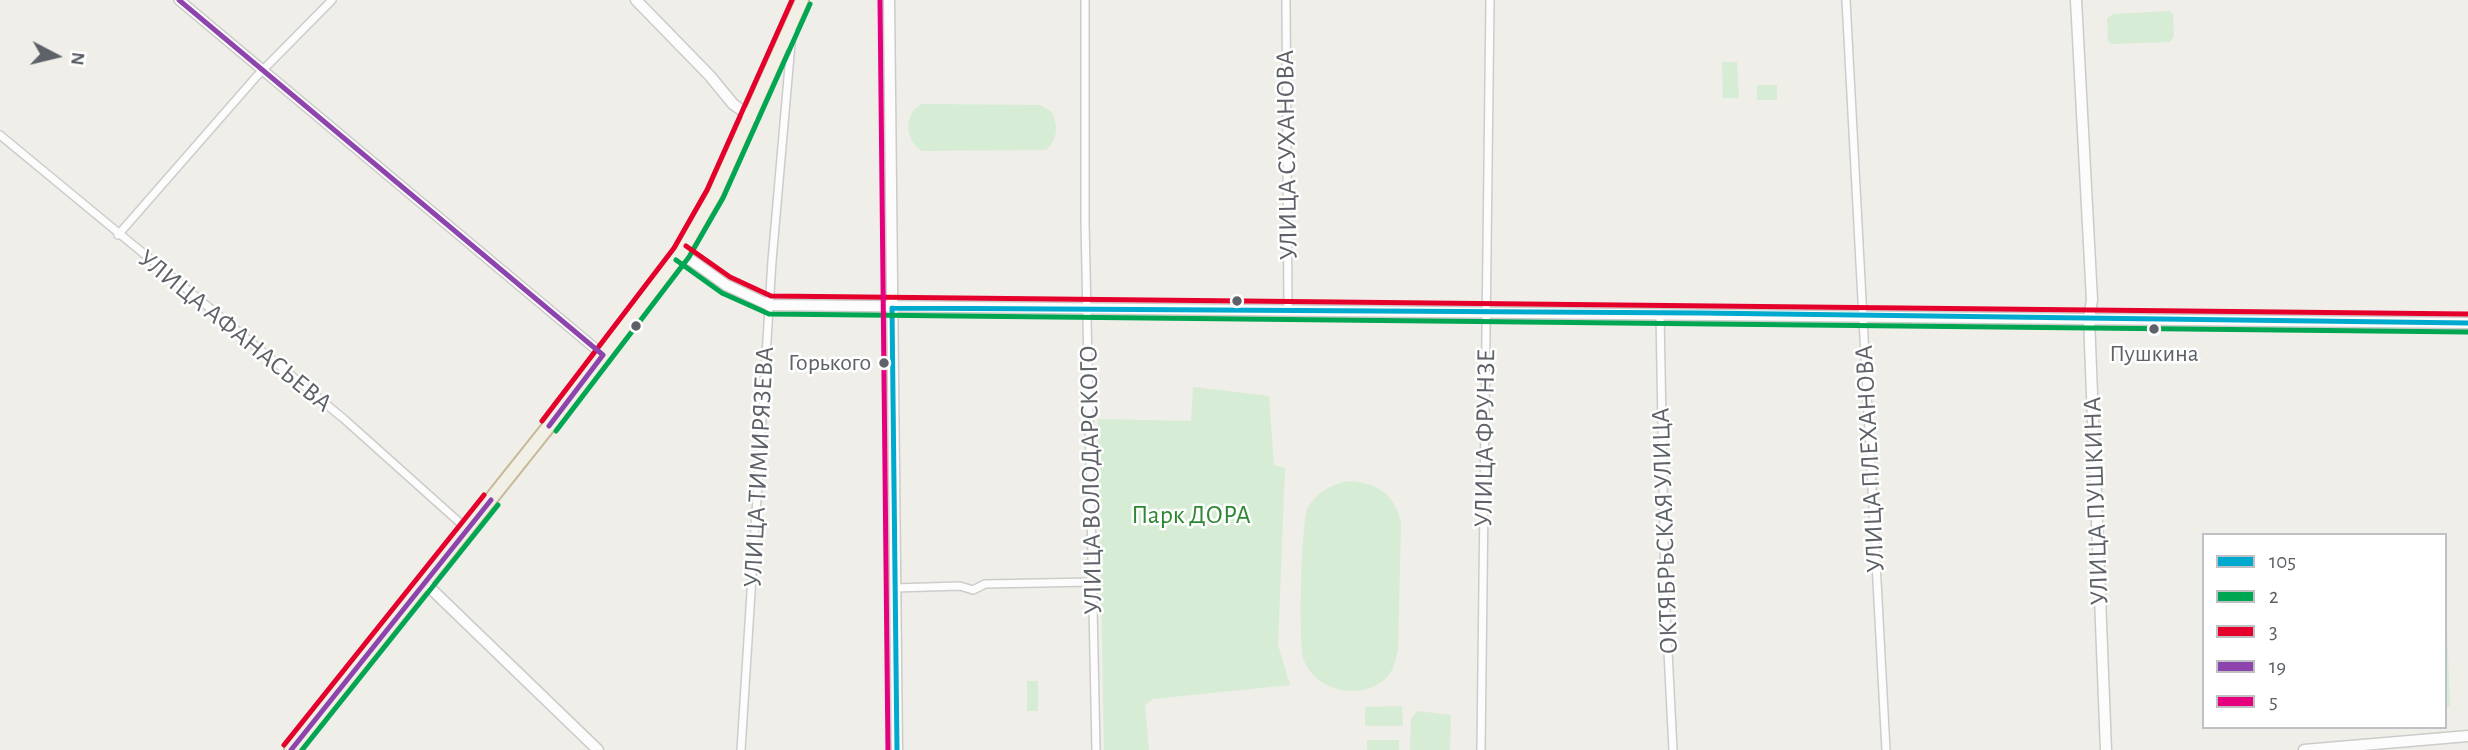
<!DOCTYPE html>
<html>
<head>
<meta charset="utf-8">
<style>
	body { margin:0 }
	#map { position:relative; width:2468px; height:750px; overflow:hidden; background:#efeee9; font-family:"Alegreya Sans",sans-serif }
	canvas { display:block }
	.legend { position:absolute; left:2202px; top:533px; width:245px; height:196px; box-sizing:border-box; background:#fff; border:2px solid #bfc0c3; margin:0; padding:9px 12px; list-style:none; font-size:21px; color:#5e6268 }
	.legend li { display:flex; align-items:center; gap:14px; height:35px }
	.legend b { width:35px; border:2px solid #bfc0c3 }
	.north { position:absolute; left:21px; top:21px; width:70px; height:70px; -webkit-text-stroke:5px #fff; paint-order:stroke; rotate:97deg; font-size:19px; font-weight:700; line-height:28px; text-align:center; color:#5e6268 }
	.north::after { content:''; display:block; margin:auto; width:24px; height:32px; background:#5e6268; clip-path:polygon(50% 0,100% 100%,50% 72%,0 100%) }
</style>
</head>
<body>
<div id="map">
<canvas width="2468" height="750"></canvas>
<ul class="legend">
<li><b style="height:9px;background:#00a9ce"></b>105</li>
<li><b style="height:9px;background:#00a651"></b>2</li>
<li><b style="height:9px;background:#e4002b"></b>3</li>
<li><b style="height:9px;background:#8e44ad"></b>19</li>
<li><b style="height:9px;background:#e5007d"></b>5</li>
</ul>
<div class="north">N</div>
</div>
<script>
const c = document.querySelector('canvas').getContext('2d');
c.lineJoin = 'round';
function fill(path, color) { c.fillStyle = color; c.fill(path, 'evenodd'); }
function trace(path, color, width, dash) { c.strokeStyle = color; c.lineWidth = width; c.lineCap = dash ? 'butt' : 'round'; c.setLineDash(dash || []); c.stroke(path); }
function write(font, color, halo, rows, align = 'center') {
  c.font = font + ' "Alegreya Sans",sans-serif'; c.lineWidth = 5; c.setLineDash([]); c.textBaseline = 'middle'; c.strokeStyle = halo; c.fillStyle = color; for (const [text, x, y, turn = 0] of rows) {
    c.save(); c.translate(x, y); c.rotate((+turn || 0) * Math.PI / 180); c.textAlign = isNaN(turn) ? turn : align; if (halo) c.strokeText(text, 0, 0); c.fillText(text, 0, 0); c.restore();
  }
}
const green = new Path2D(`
	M2169 11 2173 14 2174 37 2170 42 2111 44 2108 41 2107 18 2113 14Z
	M1722 62H1737L1739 98H1723Z
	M1757 85H1777V100H1757Z
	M921 104 1040 105 1052 112C1058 126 1058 139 1046 150L922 151C905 140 903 116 921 104Z
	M1193 387 1269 396 1274 465 1285 468 1278 645 1290 685 1153 699 1145 705 1149 750H1104L1098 419 1191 421Z
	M1347 481C1375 481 1396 495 1401 523L1398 651C1395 660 1393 673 1385 679 1359 702 1316 690 1304 661 1298 647 1301 519 1308 507 1317 492 1331 485 1347 481Z
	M2445 575 2450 707H2445Z
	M1027 681H1038V711H1027Z
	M1402 706 1403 726H1365V707Z
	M1418 711 1451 715 1450 750H1410L1411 719Z
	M1367 740H1399V750H1367Z`);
const minor = new Path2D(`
	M1085 0V222L1096 750
	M1286 0 1288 310
	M1846 0 1886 750
	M0 135 344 419 468 530
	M118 235 256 77 332 0
	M1660 313 1665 592 1673 750
	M895 588 960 586 973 590 985 584 1093 582
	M741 750 772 261 792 32
	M1481 750 1490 0`);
const tertiary = new Path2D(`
	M179 0 603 355`);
const secondary = new Path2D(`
	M636 0 710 76 733 104 751 117
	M889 0 897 750
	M2076 0 2092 300 2089 318 2106 750
	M681 253 726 285 769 305 2468 323
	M425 583 598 750
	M2304 750 2468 736`);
const trunk = new Path2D(`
	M291 750 549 426 681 253 715 194 802 0`);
const bus1 = new Path2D(`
	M892 308 1701 313 2468 323
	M892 308 897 750`);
const bus2 = new Path2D(`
	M676 260 722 293 769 314 2468 332
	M556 431 689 257 723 198 810 4
	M302 750 498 505`);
const bus3 = new Path2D(`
	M686 246 730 277 771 296 2468 314
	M542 421 674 248 707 190 792 0
	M284 745 484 495`);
const bus4 = new Path2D(`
	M179 0 603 355
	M549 426 603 355
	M291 750 491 500`);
const bus5 = new Path2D(`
	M880 0 888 750`);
const markers = [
	[1237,301,6,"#5e6268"],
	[636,326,6,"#5e6268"],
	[2154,329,6,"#5e6268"],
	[884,363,6,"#5e6268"]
];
const busNames = [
	["Пушкина",2154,354],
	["Горького",871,363,"right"]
];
const streetNames = [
	["УЛИЦА СУХАНОВА",1287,155,-91],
	["УЛИЦА АФАНАСЬЕВА",235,331,39],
	["УЛИЦА ФРУНЗЕ",1485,438,-89],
	["УЛИЦА ПЛЕХАНОВА",1870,459,-93],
	["УЛИЦА ТИМИРЯЗЕВА",759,467,-87],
	["УЛИЦА ВОЛОДАРСКОГО",1091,480,-91],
	["УЛИЦА ПУШКИНА",2096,501,-92],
	["ОКТЯБРЬСКАЯ УЛИЦА",1665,531,-92]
];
const parkNames = [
	["Парк ДОРА",1191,515]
];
fill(green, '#d6ecd4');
trace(minor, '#cccccb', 10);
trace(tertiary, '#cccccb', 12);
trace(secondary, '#cbcbca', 13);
trace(trunk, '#c7b995', 16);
trace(minor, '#fdfcfc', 7);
trace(tertiary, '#fdfcfc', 9);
trace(secondary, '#fdfcfc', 10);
trace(trunk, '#f2f0e6', 12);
trace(bus1, '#00a9ce', 5);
trace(bus2, '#00a651', 5);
trace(bus3, '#e4002b', 5);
trace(bus4, '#8e44ad', 5);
trace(bus5, '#e5007d', 5);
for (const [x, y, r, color] of markers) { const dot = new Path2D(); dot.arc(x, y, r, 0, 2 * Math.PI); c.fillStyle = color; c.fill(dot); trace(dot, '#fff', 2.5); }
write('24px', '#5e6268', '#fff', busNames);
write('26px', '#5e6268', '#fff', streetNames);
write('26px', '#2e8733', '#fff', parkNames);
</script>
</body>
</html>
